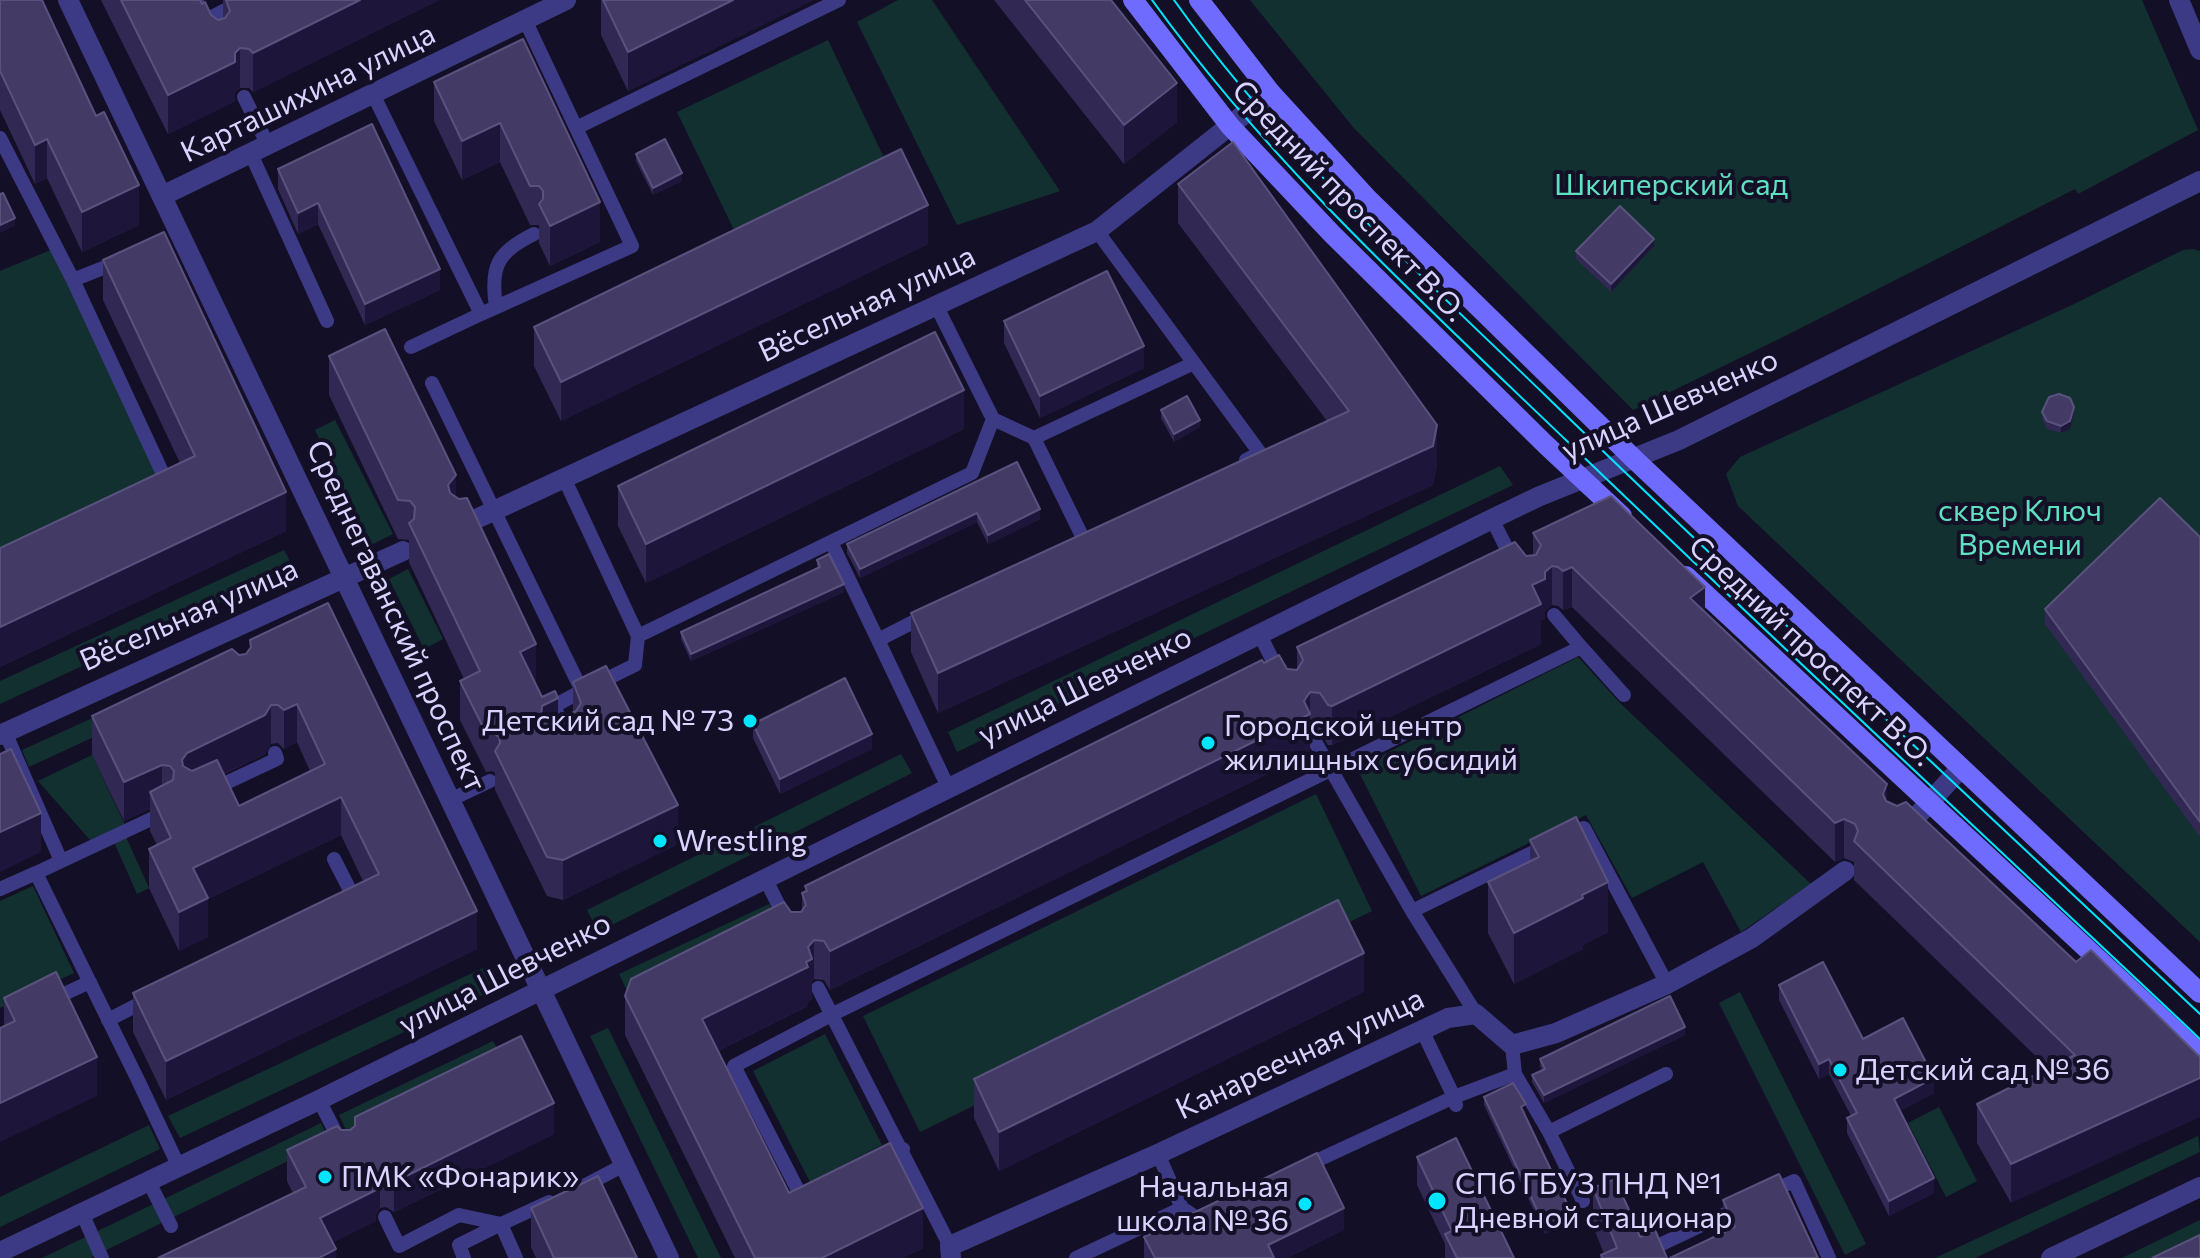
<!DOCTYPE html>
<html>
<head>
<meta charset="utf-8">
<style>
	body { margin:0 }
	canvas { display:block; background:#130f26 }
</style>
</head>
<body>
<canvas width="2200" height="1258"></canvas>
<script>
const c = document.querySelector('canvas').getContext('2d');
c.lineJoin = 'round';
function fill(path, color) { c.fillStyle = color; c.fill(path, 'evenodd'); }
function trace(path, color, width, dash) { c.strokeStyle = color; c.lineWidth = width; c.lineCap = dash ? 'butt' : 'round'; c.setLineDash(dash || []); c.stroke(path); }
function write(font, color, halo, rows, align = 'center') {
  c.font = font + ' Commissioner,sans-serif'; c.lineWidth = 8; c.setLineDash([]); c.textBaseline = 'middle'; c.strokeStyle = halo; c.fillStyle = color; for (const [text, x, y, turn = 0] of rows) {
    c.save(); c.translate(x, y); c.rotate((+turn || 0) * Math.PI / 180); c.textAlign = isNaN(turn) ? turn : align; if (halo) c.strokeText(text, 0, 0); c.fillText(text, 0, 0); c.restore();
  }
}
const green = new Path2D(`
	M898 0H932L1060 191 957 225 857 22Z
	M1250 0H2142L2198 130 2078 194 2075 189 1779 339 1633 410 1353 127Z
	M828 40 886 162 736 234 677 112Z
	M53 249 162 480 0 556V271Z
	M2193 249 2200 251V942L1738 506 1726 474 1740 457 2072 305 2183 250Z
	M335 420 393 534 371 545 315 430Z
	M1500 466 1513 485 957 752 948 732Z
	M284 550 294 568 0 704V681Z
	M408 569 443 639 424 649 389 579Z
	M1578 657 1619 702 1811 884 1741 932 1703 862 1632 898 1586 815 1421 896 1357 768Z
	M220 660 227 675 29 767 22 750Z
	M901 754 912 773 598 932 587 910Z
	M92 755 125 825 90 840 38 781Z
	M1316 794 1372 911 920 1132 863 1016Z
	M126 837 149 888 137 894 114 842Z
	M33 886 74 973 0 1008V901Z
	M769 904 779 926 631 999 619 974Z
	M483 968 493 990 180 1138 168 1116Z
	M1740 992 1866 1244 1845 1255 1719 1003Z
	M608 1028 721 1258H698L590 1036Z
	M825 1034 882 1145 810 1182 753 1071Z
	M493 1041 502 1058 347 1132 339 1115Z
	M1939 1107 1977 1181 1946 1197 1908 1123Z
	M321 1123 329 1141 90 1258H42Z
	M149 1125 160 1149 0 1227V1197Z
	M2198 1136 2200 1152 1975 1258H1935Z
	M2200 1220V1245L2173 1258H2122Z`);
const service = new Path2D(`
	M196 0 206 20 245 0
	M373 94 481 314 632 246 525 20
	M244 97 268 145
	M576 128 839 0
	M0 138 73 280 169 487
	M251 154 327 321
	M1097 231 1260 453 1246 460
	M73 280 118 262
	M496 307C490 267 497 252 534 234
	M411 347 481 314
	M432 383 582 691 635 665 638 636
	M993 419 1034 438 1083 538
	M1034 438 1194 363
	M564 478 638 636 972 473 993 419 936 305
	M1492 519 1514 563
	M831 542 878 640
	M925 616 878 640 948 787
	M1259 633 1280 675
	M1581 647 1624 695
	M5 732 61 861
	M567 735 554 706 582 691
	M1314 740 1412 911 1476 1014
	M211 790 277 759 275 753
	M450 800 490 781
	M1564 837 1584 828 1667 984
	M334 859 354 898 349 901
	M765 878 786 920
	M0 889 36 873
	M1412 911 1546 846
	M818 988 950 1246
	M51 1000 90 982
	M108 1020 147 1000
	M1422 1030 1454 1097 1456 1105
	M1512 1045 1515 1074 1549 1132 1583 1201
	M136 1076 36 873 164 813
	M137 1078 179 1167
	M319 1100 342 1145
	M1549 1132 1666 1074
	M1158 1154 1182 1208
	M878 1161 903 1149
	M1303 1167 1454 1097 1515 1074
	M149 1182 171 1226
	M582 1187 624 1165
	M1770 1192 1794 1181 1829 1258
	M809 1195 802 1198 734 1066 831 1015 1581 647 1554 615
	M82 1213 102 1258
	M385 1217 399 1246 459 1215 501 1224 549 1202
	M464 1258 459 1245 501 1224 516 1258
	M1076 1258 1182 1208 1197 1218 1205 1214
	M1632 1258 1740 1207`);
const minor = new Path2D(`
	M68 0 669 1258
	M2179 0 2200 50
	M162 196 566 0
	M461 526 1097 231 1271 93
	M0 735 403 551
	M1899 830 1917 816 1961 768
	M951 1258 950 1246 1158 1154 1448 1018 1476 1014 1512 1045 1556 1033 1667 984 1752 938 1845 871
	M2051 1258 2200 1187`);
const tertiary = new Path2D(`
	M0 1252 319 1100 1492 519 1540 496 1679 440 2200 181`);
const secondary = new Path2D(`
	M1133 0 1230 126 1332 234 1546 445 1622 516
	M1199 0 1271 93 1368 199 1633 458 2200 993
	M1686 576 2200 1054`);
const tram = new Path2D(`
	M1152 0C1271 165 1422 302 1568 442 1777 643 1989 840 2200 1039
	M1174 0C1279 148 1416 270 1546 396 1761 605 1982 808 2200 1014`);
const wall = new Path2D(`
	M0 0 96 116 139 225 82 252 47 178 35 184 0 110Z
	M101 0H200L211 15 218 20 223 19V0H439L253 92 249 88H240L235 92V101L168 134Z
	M601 0H813L628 91 601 35Z
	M994 0H1111L1177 122 1124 164Z
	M523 39 600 242 550 266 539 243V225H530L500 162 462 180 434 121V82Z
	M636 154 682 181 653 195 636 161Z
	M278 169 440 290 365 325 318 224 298 234 278 189Z
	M1178 184 1437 464 1433 485 938 713 911 652V613L1327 421 1178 223Z
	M928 244 561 421 534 366V327Z
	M1654 246 1611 292 1576 259V251Z
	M103 260 286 531 0 667V548L180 463 103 300Z
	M1004 321 1144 368 1040 418 1004 343Z
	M329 356 456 497 536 683 542 697 558 720 573 713V682L678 844 563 900 547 896 495 790V773L492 771 486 772 460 720V681L464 679 409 562V540L398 539 329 395Z
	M1161 410 1200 427 1174 442 1161 418Z
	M2042 412 2074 414 2070 429 2061 433 2047 429 2042 419Z
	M964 429 646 583 618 526V486Z
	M1017 462 1040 519 988 544 977 522 860 578 847 553V544Z
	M1533 533 1705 612 1887 801 2076 962 2200 1057 2011 1203 1977 1143V1104L2048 1068 1854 880V862L1844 858 1835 862 1572 607 1563 610 1558 606 1552 605 1545 611V619L1541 620V644L1332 745H1328L1320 732 1310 731V753L830 990 824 980 814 979 812 981V999L808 1001V1006L718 1051 789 1193 923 1248 902 1258H735L625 1035V996L791 912H801L802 911V893L805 892V886L1264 663 1297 670V647L1526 556 1533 555Z
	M2200 537V837L2045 624V609Z
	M817 560 844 592 691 661 681 639V632L817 569Z
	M250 640 477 949 166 1100 133 1032V993L363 881 341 835 208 899V937L179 951 149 888V849L157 845 150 831V809L124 821 92 755V716L239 655 246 654 250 648ZM297 742 310 771 239 806 224 774 265 754 271 744 278 743 284 749Z
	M753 724 872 749 780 794 753 738Z
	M1530 840 1608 932 1583 945V949L1514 984 1488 933V882L1530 861Z
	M1779 985 1863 1039 1934 1093 1900 1111 1934 1193 1889 1216 1847 1133V1118L1851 1116 1829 1074 1819 1079 1779 1000Z
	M1364 992 999 1171 974 1118V1079Z
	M4 998 97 1096 4 1026Z
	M1685 1035 1544 1103 1532 1082V1075L1542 1070 1540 1066V1059Z
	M1484 1097 1526 1112 1524 1113 1572 1221 1545 1234 1484 1105Z
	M341 1130 554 1134 394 1212 386 1207 380 1208 376 1214V1221L333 1242 336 1258 293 1193 287 1181V1150Z
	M1417 1157 1514 1258H1445V1244L1417 1185Z
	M1593 1188 1629 1228 1667 1258H1601V1255L1604 1254 1593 1226Z
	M1723 1200 1818 1258 1723 1233Z
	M531 1208 637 1258H536L531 1247Z
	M1344 1230 1287 1258H1144V1237Z`);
const shadedWall = new Path2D(`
	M360 0H439L253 92V53Z
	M733 0H813L628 91V52Z
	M240 48V88L235 92V101L168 134V95L235 53Z
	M1177 83V122L1124 164V125Z
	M500 123V162L462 180V141Z
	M47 139V178L35 184V145Z
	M682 173V181L653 195V188Z
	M139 185V225L82 252V212Z
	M600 202V242L550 266V226Z
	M318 203V224L298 234V213Z
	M928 205V244L561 421V382Z
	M15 218V226L0 233V225Z
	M1654 239V246L1611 292V284Z
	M440 269V290L365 325V304Z
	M1144 346V368L1040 418V396Z
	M964 390V429L646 583V544Z
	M2074 407V414L2070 429 2061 433V426Z
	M1200 420V427L1174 442V434Z
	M1437 425V464L1433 485 938 713V673Z
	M456 475V514L448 485Z
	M286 492V531L0 667V627Z
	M1040 509V519L988 544V535Z
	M977 513V522L860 578V569Z
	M1552 566V605L1545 611V572Z
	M1572 567V607L1563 610V571Z
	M1545 579V619L1541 620V644L1332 745V706L1532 585Z
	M844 584V592L691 661V654Z
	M1705 587V626L1690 598Z
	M536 644V683L520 691V652Z
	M1310 692V753L830 990V951L1304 701Z
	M558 698V737L541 718 542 706Z
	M297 704V742L284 749V710Z
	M271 705V744L265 754 187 791 182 760 187 753Z
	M872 734V749L780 794V779Z
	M162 765V804L150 792V809L124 821V782Z
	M1887 784V823L1883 794Z
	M341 797V835L208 899V937L179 951V912L193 868Z
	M678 805V844L563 900V860Z
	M41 813V852L0 872V832Z
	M1844 819V858L1835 862V823Z
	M1608 882V932L1583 945V949L1514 984V933L1582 895Z
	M477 911V949L166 1100V1061Z
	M814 940V979L812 981V999L808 1001V1006L702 1059V1019L808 947Z
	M1364 953V992L999 1171V1132Z
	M1685 1027V1035L1544 1103V1095Z
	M97 1057V1096L0 1142V1103Z
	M1829 1059V1074L1819 1079V1064Z
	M1934 1078V1093L1894 1114V1099Z
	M2200 1078V1117L2011 1203V1164Z
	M554 1103V1134L394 1212V1182Z
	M380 1178V1208L376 1214V1221L320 1248V1218L375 1185Z
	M1934 1178V1193L1889 1216V1201Z
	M923 1208V1248L902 1258H822Z
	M1344 1208V1230L1287 1258H1268V1245Z
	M1629 1210V1249L1623 1253V1215Z
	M1572 1214V1221L1545 1234V1227Z
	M336 1249V1258H319Z`);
const building = new Path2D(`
	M0 0H42L96 116 104 112 139 185 82 212 47 139 35 145 0 71Z
	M121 0H200L202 4 205 2 211 15 218 20 225 18 230 11 226 0H360L253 53 249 49 240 48 235 53V62L168 95Z
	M603 0H733L628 52Z
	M1025 0H1111L1177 83 1124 125Z
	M523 39 600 202 550 226 539 204 543 199V191L539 186H530L500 123 462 141 434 82Z
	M372 124 440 269 365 304 318 203 298 213 278 169Z
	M665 139 682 173 653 188 636 154Z
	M1233 142 1437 425 1433 446 938 673 911 613 1349 411 1178 184Z
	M901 149 928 205 561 382 534 327Z
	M3 193 15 218 0 225V194Z
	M1620 206 1654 239 1611 284 1576 251Z
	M164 232 286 492 0 627V548L195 456 103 260Z
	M1107 271 1144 346 1040 396 1004 321Z
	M385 329 456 475 448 485 450 493 459 499 467 498 536 644 520 652 542 697 555 691 558 698 542 706 541 718 545 721 554 722 576 711 581 703 573 682 606 666 678 805 563 860 547 857 495 751 500 743 499 737 492 732 486 733 460 681 480 671 409 523 414 519 415 507 410 501 398 500 329 356Z
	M935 332 964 390 646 544 618 486Z
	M2059 394 2070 398 2074 407 2070 421 2061 426 2047 421 2042 412 2049 397Z
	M1187 396 1200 420 1174 434 1161 410Z
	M1017 462 1040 509 988 535 977 513 860 569 847 544Z
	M1611 496 1705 587 1690 598 1887 784 1883 794 1886 801 1897 806 1906 802 2076 962 2091 950 2200 1057V1078L2011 1164 1977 1104 2075 1055 1854 841 1858 831 1855 824 1844 819 1835 823 1572 567 1563 571 1558 567 1552 566 1545 572V579L1532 585 1541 604 1332 706 1328 705 1320 693 1310 692 1304 701 1310 714 830 951 824 941 814 940 808 947 812 959 806 962 808 967 702 1019 789 1193 890 1143 923 1208 822 1258H755L625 996 631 979 784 902 791 912H801L806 905 802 893 807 891 805 886 1262 660 1264 663 1279 655 1287 669 1297 670 1303 660 1297 647 1515 542 1526 556 1536 555 1541 545 1533 533Z
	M2160 498 2200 537V822L2045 609Z
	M829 554 844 584 691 654 681 632 820 567 817 560Z
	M328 603 477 911 166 1061 133 993 379 874 341 797 193 868 208 898 179 912 149 849 171 838 150 792 173 780 174 771 170 766 162 765 124 782 92 716 232 649 239 655 246 654 251 647 250 640ZM297 704 325 764 239 806 217 760 192 771 183 766 182 760 187 753 265 715 271 705H278L284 710Z
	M845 678 872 734 780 779 753 724Z
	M11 749 41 813 0 832V754Z
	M1576 817 1608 882 1582 895 1583 898 1514 933 1488 882 1539 857 1530 840Z
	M1338 900 1364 953 999 1132 974 1079Z
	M1823 962 1863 1039 1903 1018 1934 1078 1894 1099 1934 1178 1889 1201 1847 1118 1857 1113 1829 1059 1819 1064 1779 985Z
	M56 972 97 1057 0 1103V1028L15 1021 4 998Z
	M1670 996 1685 1027 1544 1095 1532 1075 1545 1069 1540 1059Z
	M521 1036 554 1103 394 1182 386 1176 380 1178 375 1185 376 1190 320 1218 336 1249 319 1258H158L306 1187 287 1150 337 1126 341 1130H350L355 1126V1117Z
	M1513 1083 1526 1104 1521 1107 1572 1214 1545 1227 1484 1097Z
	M1456 1138 1514 1258H1457L1445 1234 1452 1231 1417 1157Z
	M1317 1153 1344 1208 1268 1245 1274 1258H1155L1144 1237Z
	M1779 1174 1818 1258H1670L1735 1227 1723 1200Z
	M598 1176 637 1258H554L531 1208Z
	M1615 1179 1629 1210 1623 1215V1225L1630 1230 1637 1229 1640 1237 1655 1230 1667 1258H1602L1601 1255 1617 1248 1593 1188Z
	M2200 1235V1258H2152Z`);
const markers = [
	[750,721,8,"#00e5ff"],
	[1208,743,8,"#00e5ff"],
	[660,841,8,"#00e5ff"],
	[1840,1070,8,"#00e5ff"],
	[325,1177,8,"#00e5ff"],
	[1437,1201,10,"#00e5ff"],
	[1305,1204,8,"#00e5ff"]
];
const streetNames = [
	["Карташихина улица",308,93,-26],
	["Средний проспект В.О.",1349,201,46],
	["Вёсельная улица",867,304,-25],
	["улица Шевченко",1670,405,-24],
	["Вёсельная улица",189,615,-24],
	["Среднегаванский проспект",396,616,65],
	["Средний проспект В.О.",1811,651,43],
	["улица Шевченко",1085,686,-26],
	["улица Шевченко",505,974,-27],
	["Канареечная улица",1300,1054,-25]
];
const parkNames = [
	["Шкиперский сад",1671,185],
	["сквер Ключ",2020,511],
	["Времени",2020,545]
];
const poiNames = [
	["Детский сад № 73",734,721,"right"],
	["Городской центр",1224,726],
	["жилищных субсидий",1224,760],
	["Wrestling",676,841],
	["Детский сад № 36",1856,1070],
	["ПМК «Фонарик»",341,1177],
	["СПб ГБУЗ ПНД №1",1455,1184],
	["Дневной стационар",1455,1218],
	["Начальная",1289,1187,"right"],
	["школа № 36",1289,1221,"right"]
];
fill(green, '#12302f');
trace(service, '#3d3a85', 14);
trace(minor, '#3d3a85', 20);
trace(tertiary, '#3d3a85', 20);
trace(secondary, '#6f6bff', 20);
trace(tram, '#00e5ff', 2);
fill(wall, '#312854');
fill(shadedWall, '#1d163a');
fill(building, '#433a66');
trace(building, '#5a527e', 2);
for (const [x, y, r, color] of markers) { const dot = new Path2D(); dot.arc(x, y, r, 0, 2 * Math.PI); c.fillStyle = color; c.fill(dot); trace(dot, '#130f26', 3); }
write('30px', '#d9d4ff', '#130f26', streetNames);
write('30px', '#5fe0c0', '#130f26', parkNames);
write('30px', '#d9d4ff', '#130f26', poiNames, 'left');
</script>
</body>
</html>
